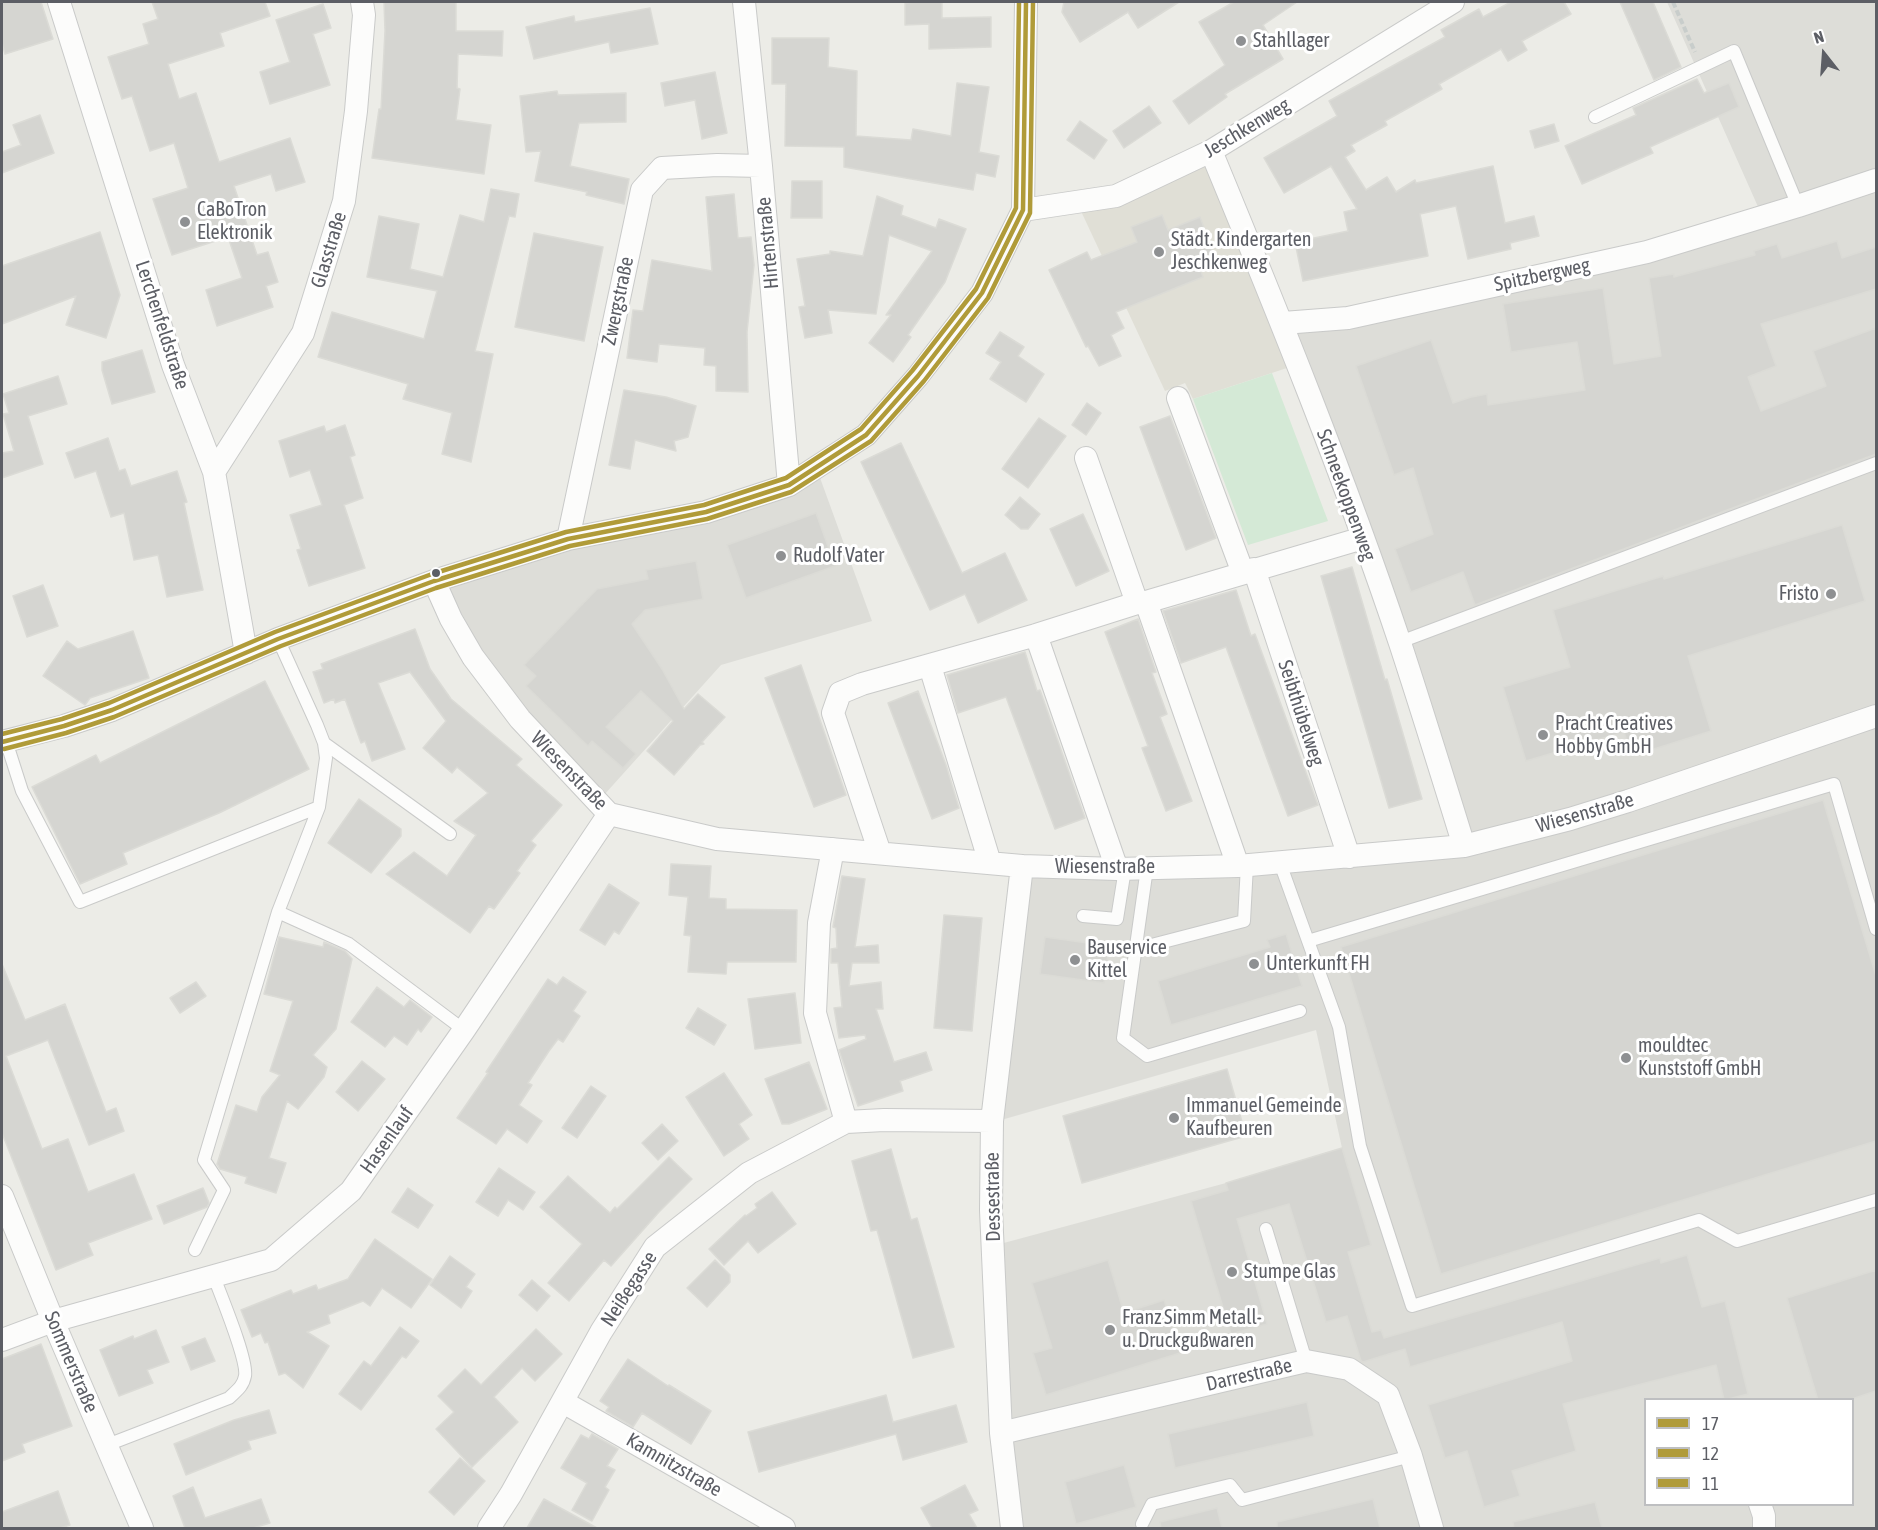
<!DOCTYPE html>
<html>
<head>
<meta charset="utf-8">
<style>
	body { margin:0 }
	#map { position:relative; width:1878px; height:1530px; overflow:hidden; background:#ecece7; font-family:"Asap Condensed",sans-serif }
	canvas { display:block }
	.frame { position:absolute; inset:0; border:3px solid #5c5e65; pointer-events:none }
	.legend { position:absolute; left:1644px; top:1398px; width:210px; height:108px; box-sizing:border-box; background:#fff; border:2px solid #bebfc1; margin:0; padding:8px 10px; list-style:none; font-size:18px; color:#5c5e65 }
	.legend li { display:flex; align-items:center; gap:12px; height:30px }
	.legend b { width:30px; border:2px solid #bebfc1 }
	.north { position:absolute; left:1794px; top:24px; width:60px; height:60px; -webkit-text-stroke:4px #fff; paint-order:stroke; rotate:343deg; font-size:16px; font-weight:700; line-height:24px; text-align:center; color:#5c5e65 }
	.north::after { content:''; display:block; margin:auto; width:21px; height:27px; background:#5c5e65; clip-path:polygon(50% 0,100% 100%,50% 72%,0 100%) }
</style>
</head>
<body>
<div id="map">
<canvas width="1878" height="1530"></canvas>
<div class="frame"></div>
<ul class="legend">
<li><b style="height:8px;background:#b09b39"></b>17</li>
<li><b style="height:8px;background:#b09b39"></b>12</li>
<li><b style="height:8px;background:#b09b39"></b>11</li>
</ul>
<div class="north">N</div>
</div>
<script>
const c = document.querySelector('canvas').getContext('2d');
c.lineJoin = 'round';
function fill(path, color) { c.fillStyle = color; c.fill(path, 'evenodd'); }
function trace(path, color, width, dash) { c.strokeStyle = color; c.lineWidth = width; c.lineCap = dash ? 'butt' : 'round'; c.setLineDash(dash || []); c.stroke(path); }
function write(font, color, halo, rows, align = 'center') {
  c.font = font + ' "Asap Condensed",sans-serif'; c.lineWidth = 6; c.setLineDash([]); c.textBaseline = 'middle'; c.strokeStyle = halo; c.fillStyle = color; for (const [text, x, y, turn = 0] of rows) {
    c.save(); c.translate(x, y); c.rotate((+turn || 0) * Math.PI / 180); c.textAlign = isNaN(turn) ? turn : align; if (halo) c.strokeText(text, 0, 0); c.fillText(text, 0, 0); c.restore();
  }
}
const industrial = new Path2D(`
	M1667 2H1876V1528H1019L1008 1433 1000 1244 1226 1183 1342 1148 1316 1030 1001 1120 1030 875 1478 851 1368 537 1290 327 1450 302 1759 209ZM1646 1400H1852V1504H1646Z
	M819 475 872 621 721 665 604 795 501 688 447 586Z`);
const education = new Path2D(`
	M1209 160 1290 367 1193 399 1185 383 1165 391 1080 209Z`);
const green = new Path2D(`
	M1272 373 1328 521 1248 545 1193 399Z`);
const building = new Path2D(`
	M2 2H41L53 39 5 54 2 43Z
	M152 2H265L270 16 220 33 224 46 168 64 179 99 196 93 219 162 290 138 305 182 276 191 271 174 234 186 257 255 268 252 278 282 266 286 273 307 217 326 206 290 242 278 228 237 172 255 153 199 188 188 174 143 150 151 132 96 122 99 108 57 149 44 143 24 158 19Z
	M384 2H456V31H503L502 56 458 54 457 88 460 89 456 120 491 125 484 174 372 158 379 109H381L385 31Z
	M916 2H942V18L991 17V47L929 49V24L905 25V3Z
	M1064 2H1179L1138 28 1128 12 1080 42 1062 12Z
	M1234 2H1297L1263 25 1283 59 1225 94 1227 97 1189 124 1173 101 1225 65 1199 22Z
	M1511 2H1564L1571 14 1522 41 1527 50 1508 61 1501 49 1439 84 1442 89 1385 121 1387 125 1351 145 1355 151 1345 157 1366 190 1387 177 1396 192 1415 180 1416 183 1493 166 1505 223 1534 216 1539 236 1510 243 1511 249 1468 259 1456 206 1420 214 1428 256 1303 281 1295 242 1348 231 1344 212 1357 209 1331 166 1284 193 1264 158 1337 116 1329 101 1445 37 1441 30 1479 9 1483 17Z
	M1620 2H1653L1681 67 1654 80Z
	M323 4 331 28 313 34 330 85 270 104 260 72 290 62 276 20Z
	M650 8 658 44 611 53 609 42 534 59 526 27 574 16 575 22Z
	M772 38H829L828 67 857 71 856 136 911 140 913 129 951 136 957 83 989 87 979 152 999 156 995 177 976 173 973 190 844 167V147L785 146 786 84H772Z
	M715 72 727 133 702 139 695 100 665 106 661 83Z
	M1697 79 1704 93 1729 83 1739 107 1650 147 1653 153 1582 184 1565 146 1636 115 1633 108Z
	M557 91 558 95 626 93V122L579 123 570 166 629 179 624 204 586 195 587 192 535 181 541 151 526 152 520 96Z
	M1149 106 1161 123 1124 148 1113 131Z
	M40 115 54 153 2 173V152L21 145 13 125Z
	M1080 121 1107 140 1094 159 1067 140Z
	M1554 124 1559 141 1535 148 1530 131Z
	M792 181H822V218H791Z
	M491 189 519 194 515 217 509 216 475 351 493 354 471 462 442 454 452 413 403 399 408 384 318 357 332 312 424 339 437 291 367 277 379 216 419 224 410 269 443 277 460 215 484 222Z
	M734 194 738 238 751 237 754 265 747 332 748 392 716 391V366L704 365 705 348 659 344 657 362 627 358 633 310 643 311 652 260 712 271 706 197Z
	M877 196 903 206 901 215 936 228 939 219 966 229 945 282 908 335 911 337 893 362 869 343 891 315H886L932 251 889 235 876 314 828 310 832 333 805 338 799 307 805 306 797 259 830 254V251L863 256Z
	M1162 215 1168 230 1200 217 1215 257 1198 263 1203 277 1116 312 1124 328 1111 335 1121 356 1099 366 1088 346 1086 347 1049 270 1087 252 1091 260 1137 242 1131 227Z
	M100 232 120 295 106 338 66 325 76 296 2 324V266Z
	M534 233 603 247 584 341 515 327Z
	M1837 241 1842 258 1876 247V289L1761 324 1776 366 1748 377 1761 411 1826 386 1813 351 1876 328V454L1475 605 1463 572 1411 592 1395 549 1433 534 1413 468 1394 475 1356 366 1431 340 1453 403 1471 397 1487 394 1488 405 1585 390 1577 342 1511 352 1503 304 1603 288 1614 364 1661 356 1649 278 1674 274V277L1755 255 1754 251 1777 244 1782 258Z
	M1000 332 1024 347 1018 356 1044 374 1026 402 990 379 1001 362 986 353Z
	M142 350 155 392 112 404 102 370V362Z
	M58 376 67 404 28 416 43 464 2 478V453L14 451 3 414 9 413 3 394Z
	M624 390 666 397 696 406 688 437 674 441 676 451 635 440 630 469 609 465Z
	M1087 403 1101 413 1086 435 1072 425Z
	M1170 416 1216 538 1186 550 1140 427Z
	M1039 418 1066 436 1028 488 1002 469Z
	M345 425 355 455 350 457 363 498 344 505 365 568 309 586 297 550 301 549 290 515 322 505 310 470 290 477 279 441 324 426 326 432Z
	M108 438 119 471 125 469 131 486 177 471 187 502 184 503 203 590 167 597 158 555 134 560 124 513 111 517 96 471 75 478 66 453Z
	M901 443 962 573 1005 553 1027 600 978 623 965 594 930 610 861 462Z
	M1020 497 1040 514 1028 529H1021L1005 515Z
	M816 513 835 566 746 598 727 545Z
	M1083 514 1109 571 1076 586 1050 529Z
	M1842 525 1865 601 1688 656 1711 731 1632 756 1624 732 1526 761 1503 687 1570 667 1553 610 1663 576 1664 579Z
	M696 561 703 599 645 610 632 624 662 669 684 709 698 694 725 717 702 742 704 744 700 745 674 775 647 751 673 721 641 691 606 727 636 754 623 768 592 741 588 746 526 686 536 676 524 665 597 589 648 579 646 570Z
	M1352 567 1385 680 1387 679 1422 799 1389 808 1321 576Z
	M43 585 58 626 27 637 13 596Z
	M1236 590 1251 636 1255 634 1318 805 1288 816 1226 647 1181 663 1163 611Z
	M1138 619 1156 672 1152 673 1167 714 1160 717 1192 801 1166 811 1142 748 1148 746 1105 632Z
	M415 629 430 669 451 699 522 759 516 765 562 805 531 841 536 845 517 871 520 873 494 909 489 906 470 933 386 874 414 852 447 876 476 835 454 821 488 793 457 767 452 773 423 748 446 721 410 672 378 683 405 749 372 761 365 741 361 743 345 699 335 703 334 699 324 703 313 672 323 669 321 664Z
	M133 631 149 678 90 698 85 705 43 676 67 641 78 649Z
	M1025 652 1037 691 1040 690 1085 818 1055 829 1006 697 958 713 947 675Z
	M801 665 846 795 814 807 765 678Z
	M265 681 309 769 219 813 123 853 127 864 80 884 32 787 96 755 100 763Z
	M918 691 946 765 959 808 932 819 888 703Z
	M359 799 401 829V836L371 873 328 843Z
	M1823 800 1876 976V1141L1441 1274 1341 947Z
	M671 864 711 866 709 898 726 899V909L797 910 796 962H727L726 974 688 972 691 936 684 935 688 897 669 895Z
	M842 876 865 879 855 947 878 945 879 963H852L849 986 881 982 883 1009H876L894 1062 926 1052 932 1070 900 1081 903 1091 858 1106 839 1050 866 1039 865 1035 839 1038 834 1008 842 1007 838 963H831V949L837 948 836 928 833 927Z
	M609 884 639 903 619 934 614 931 605 945 580 930Z
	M944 915 982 918 972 1031 934 1028Z
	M1286 934 1302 986 1171 1025 1158 981 1270 947 1267 940Z
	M279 937 323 947 324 942 345 951 352 959 336 1029 313 1055 327 1067 324 1077 298 1109 287 1101 269 1158 286 1163 276 1193 245 1183 247 1177 220 1169 217 1164 236 1105 257 1112 262 1097 280 1075 270 1071 293 1001 264 994Z
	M1045 937 1109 946 1104 983 1040 974Z
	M2 964 25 1020 65 1004 106 1112 116 1108 124 1131 89 1145 48 1040 6 1056 42 1149 68 1139 88 1192 134 1174 152 1219 88 1243 93 1255 56 1270 2 1133Z
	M563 977 586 992 573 1011 580 1016 563 1042 558 1039 549 1051 528 1083 532 1085 519 1105 542 1121 527 1143 507 1129 496 1144 457 1118 488 1073 486 1072 548 979 557 985Z
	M196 982 206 996 180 1013 170 998Z
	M377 987 404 1007 410 1000 432 1017 421 1032 418 1029 407 1045 394 1036 385 1047 351 1022Z
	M795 993 801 1043 755 1049 748 999Z
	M698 1008 726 1025 714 1045 686 1028Z
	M362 1061 385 1079 358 1111 336 1092Z
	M809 1062 827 1109 789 1124H782L765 1079Z
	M1227 1069 1246 1136 1082 1183 1063 1116Z
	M724 1073 752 1115 739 1124 749 1139 724 1156 686 1097Z
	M591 1086 606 1096 577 1138 562 1128Z
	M662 1124 678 1141 658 1160 642 1143Z
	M1342 1148 1371 1245 1348 1252 1372 1332 1381 1330 1384 1338 1660 1258 1661 1263 1687 1255 1702 1307 1725 1301 1748 1394 1724 1400 1716 1365 1563 1404 1576 1451 1512 1471 1520 1496 1484 1507 1467 1451 1445 1458 1428 1405 1572 1361 1562 1322 1410 1367 1405 1349 1363 1362 1361 1361 1347 1316 1326 1322 1289 1204 1237 1219 1267 1324 1231 1334 1191 1201 1228 1190 1226 1183Z
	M891 1149 911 1220 917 1218 954 1347 913 1358 877 1230 871 1231 852 1161Z
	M669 1157 692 1179 659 1212 611 1266 604 1260 569 1301 548 1283 582 1244 540 1207 568 1176 610 1213 615 1207 617 1209Z
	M499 1168 535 1192 523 1210 508 1200 498 1216 476 1202Z
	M203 1188 209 1203 207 1207 164 1224 157 1206Z
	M408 1188 433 1205 418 1228 392 1212Z
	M772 1192 796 1224 758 1253 748 1241 724 1265 709 1249 745 1215 746 1216 757 1208 755 1204Z
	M375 1239 432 1279 411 1308 382 1288 370 1306 363 1301 328 1315 330 1323 307 1332 329 1346 303 1388 285 1373 279 1375 268 1342 265 1343 261 1333 252 1337 241 1310 291 1290 293 1294 316 1285 318 1290 348 1279Z
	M450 1256 475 1274 466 1287 472 1291 461 1308 430 1285Z
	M715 1260 730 1275V1282L707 1307 687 1288Z
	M1108 1260 1124 1313 1164 1300 1180 1353 1046 1395 1033 1353 1052 1348 1032 1283Z
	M1876 1270V1391L1849 1400H1818L1787 1298Z
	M532 1280 550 1296 537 1311 519 1295Z
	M400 1327 419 1341 406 1358 402 1356 361 1410 339 1394 364 1361 371 1366Z
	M536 1329 562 1354 535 1381 522 1368 494 1397 518 1422 472 1467 436 1429 454 1412 438 1396 465 1369 481 1385Z
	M156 1330 169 1362 147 1370 153 1383 119 1396 100 1350 133 1336 134 1339Z
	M205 1338 215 1361 191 1370 182 1347Z
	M41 1344 72 1426 22 1444 25 1452 2 1461V1359Z
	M628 1359 668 1386 669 1385 711 1411 691 1444 642 1413 633 1427 606 1411 609 1407 600 1401Z
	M886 1395 893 1422 956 1405 967 1442 903 1460 896 1434 759 1472 748 1432Z
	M1307 1402 1314 1436 1175 1468 1168 1434Z
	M269 1410 276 1433 248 1441 251 1449 186 1475 174 1444 234 1420Z
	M592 1434 618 1449 607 1466 615 1470 605 1487 609 1490 592 1521 572 1510 587 1483 561 1468 581 1435 589 1439Z
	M460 1458 485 1481 454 1515 429 1492Z
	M1124 1465 1136 1507 1076 1524 1065 1482Z
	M965 1485 978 1510 969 1514 977 1528H932L921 1508Z
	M193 1487 205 1518 261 1499 270 1523 253 1528H185L173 1496Z
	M58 1491 70 1525 60 1528H2V1512Z
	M544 1499 597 1528H527Z
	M1373 1499 1380 1528H1277V1522Z
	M1595 1502 1602 1528H1514L1513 1522Z
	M1217 1508 1222 1528H1161L1160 1522Z`);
const path = new Path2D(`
	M1673 2 1695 52`);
const service = new Path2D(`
	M1595 117 1734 51 1798 206
	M1400 642 1876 463
	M6 741 22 791 80 902 319 807
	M324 743 450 834
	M1280 863 1339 1027 1360 1146 1412 1306 1699 1220 1737 1241 1876 1200
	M1147 868 1123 1038 1147 1056 1300 1011
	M278 912 349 944 464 1030
	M1083 916 1117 919 1125 869
	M1308 941 1834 784 1876 929
	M1136 949 1244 921 1247 865
	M1266 1229 1306 1361
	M195 1250 224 1190 204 1160 278 912 319 807 326 758 324 743 317 725 278 639
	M107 1445 229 1398C236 1391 243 1387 245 1376 248 1360 221 1296 214 1277
	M1142 1524 1152 1504 1230 1485 1242 1500 1411 1456`);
const minor = new Path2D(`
	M59 2 173 365 214 472 246 653
	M744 2 761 166 789 485
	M1211 151C1278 313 1344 476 1400 643 1422 710 1443 778 1464 846
	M1023 210 1116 196 1211 151 1453 2
	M1283 323 1348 318 1647 252 1798 206 1876 180
	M1178 398 1243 573
	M1086 458 1137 603
	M214 472 303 333 344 201 356 111 364 15 362 2
	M568 539 642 190 662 168 717 165 761 166
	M1254 569 1349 857
	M434 581 451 619 473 657 520 719 609 814 717 839 1022 866 1117 869 1238 866 1464 846 1570 819 1628 801 1876 716
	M1146 602 1238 866
	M1036 635 1117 869
	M930 666 990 863
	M2 742 64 726 112 710 278 639 434 581 568 539 706 512 789 485 866 435 918 376 982 293 1023 210 1026 2
	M833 849 819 923 815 1013 846 1122
	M880 853 833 713 840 693 862 684 1036 635 1137 603 1146 602 1363 538
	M2 1196 53 1321 142 1528
	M2 1340 53 1321 271 1260 351 1191 464 1030 609 814
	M563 1402 784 1528
	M1001 1433 1306 1361 1349 1369 1388 1395 1411 1456 1432 1528
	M1760 1504 1764 1516V1528
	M489 1528 511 1494 601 1332 655 1247 749 1173 846 1122 884 1120 992 1121
	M1012 1528 1001 1433 991 1210 992 1121 1022 866`);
const bus1 = new Path2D(`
	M2 742 64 726 112 710 278 639 434 581 568 539 706 512 789 485 866 435 918 376 982 293 1023 210 1026 2`);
const bus2 = new Path2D(`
	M4 749 66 733 114 717 281 646 436 588 570 546 707 519 791 492 871 441 924 381 988 298 1030 213 1033 2`);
const bus3 = new Path2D(`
	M2 734 62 719 109 703 275 632 432 574 566 532 704 505 786 478 861 429 912 371 976 289 1016 208 1019 2`);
const markers = [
	[1241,41,6,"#8e9092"],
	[185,222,6,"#8e9092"],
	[1159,252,6,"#8e9092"],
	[781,556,6,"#8e9092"],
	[436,573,5,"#5c5e65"],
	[1831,594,6,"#8e9092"],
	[1543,735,6,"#8e9092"],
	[1075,960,6,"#8e9092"],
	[1254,964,6,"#8e9092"],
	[1626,1058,6,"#8e9092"],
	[1174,1118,6,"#8e9092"],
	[1232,1272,6,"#8e9092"],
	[1110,1330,6,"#8e9092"]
];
const poiNames = [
	["Stahllager",1253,41],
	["CaBoTron",197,210],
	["Elektronik",197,233],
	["Städt. Kindergarten",1171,240],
	["Jeschkenweg",1171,263],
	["Rudolf Vater",793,556],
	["Fristo",1819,594,"right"],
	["Pracht Creatives",1555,724],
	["Hobby GmbH",1555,747],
	["Bauservice",1087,948],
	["Kittel",1087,971],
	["Unterkunft FH",1266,964],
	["mouldtec",1638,1046],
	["Kunststoff GmbH",1638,1069],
	["Immanuel Gemeinde",1186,1106],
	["Kaufbeuren",1186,1129],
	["Stumpe Glas",1244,1272],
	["Franz Simm Metall-",1122,1318],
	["u. Druckgußwaren",1122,1341]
];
const streetNames = [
	["Jeschkenweg",1247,128,-31],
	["Hirtenstraße",768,243,-95],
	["Glasstraße",329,250,-73],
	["Spitzbergweg",1542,275,-12],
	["Zwergstraße",618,301,-78],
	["Lerchenfeldstraße",162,325,72],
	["Schneekoppenweg",1346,495,70],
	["Seibthübelweg",1301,713,72],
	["Wiesenstraße",569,771,46],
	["Wiesenstraße",1585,813,-16],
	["Wiesenstraße",1105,867],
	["Hasenlauf",387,1140,-55],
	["Dessestraße",993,1197,-91],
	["Neißegasse",629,1289,-57],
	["Sommerstraße",71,1362,67],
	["Darrestraße",1249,1375,-13],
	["Kamnitzstraße",674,1465,30]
];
fill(industrial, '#ddddd8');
fill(education, '#e0dfd6');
fill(green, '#d4e9d6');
fill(building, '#d5d5d1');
trace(building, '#dbdbd6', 1.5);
trace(service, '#c9cac9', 14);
trace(minor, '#c9cac9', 24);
trace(path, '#c8cdcb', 4, [6, 3]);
trace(service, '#fcfcfb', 12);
trace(minor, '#fcfcfb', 22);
trace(bus1, '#b09b39', 4.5);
trace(bus2, '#b09b39', 4.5);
trace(bus3, '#b09b39', 4.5);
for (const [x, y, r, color] of markers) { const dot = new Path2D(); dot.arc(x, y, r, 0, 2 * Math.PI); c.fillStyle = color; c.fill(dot); trace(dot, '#fff', 2); }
write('20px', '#5c5e65', '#fff', poiNames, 'left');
write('20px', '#5c5e65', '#fff', streetNames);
</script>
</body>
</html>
